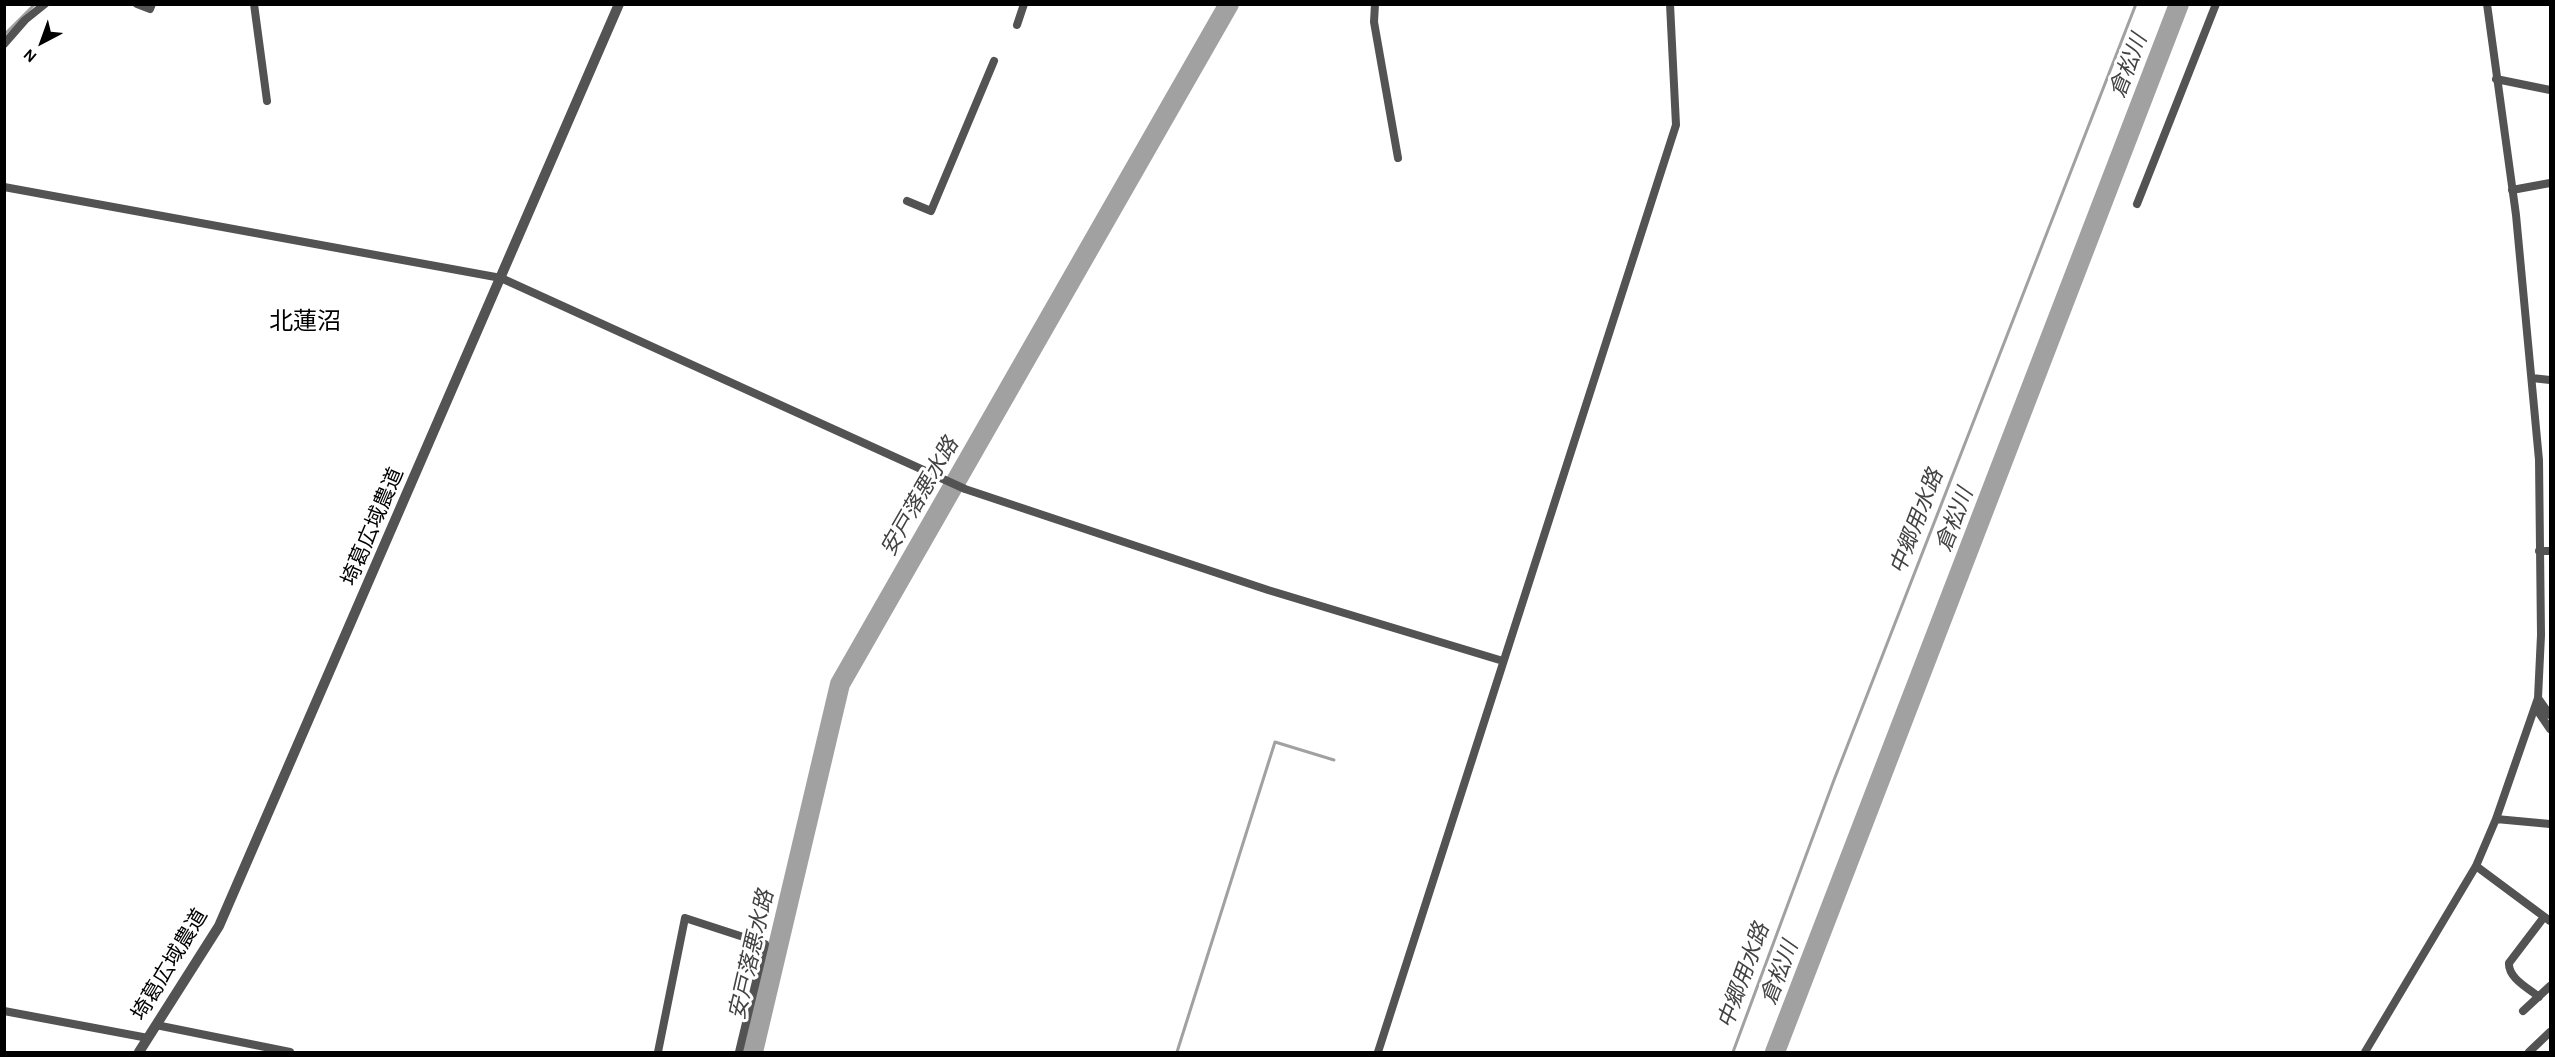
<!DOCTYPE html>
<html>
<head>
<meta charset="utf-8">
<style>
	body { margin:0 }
	#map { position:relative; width:2555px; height:1057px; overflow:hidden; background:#fff; font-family:Karla,sans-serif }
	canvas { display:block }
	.frame { position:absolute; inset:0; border:6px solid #000; pointer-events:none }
	.north { position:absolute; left:12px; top:12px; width:60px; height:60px; -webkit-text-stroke:4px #fff; paint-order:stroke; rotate:221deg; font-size:16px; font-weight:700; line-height:24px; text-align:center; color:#000 }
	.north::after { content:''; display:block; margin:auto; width:21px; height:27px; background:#000; clip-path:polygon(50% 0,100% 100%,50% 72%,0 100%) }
</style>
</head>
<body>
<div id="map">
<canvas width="2555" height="1057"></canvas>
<div class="frame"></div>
<div class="north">N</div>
</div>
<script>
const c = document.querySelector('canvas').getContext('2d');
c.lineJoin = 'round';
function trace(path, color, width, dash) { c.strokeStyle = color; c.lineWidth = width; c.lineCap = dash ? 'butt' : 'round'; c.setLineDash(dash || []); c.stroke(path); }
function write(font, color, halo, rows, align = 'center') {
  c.font = font + ' Karla,"Noto Sans JP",sans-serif'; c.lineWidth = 6; c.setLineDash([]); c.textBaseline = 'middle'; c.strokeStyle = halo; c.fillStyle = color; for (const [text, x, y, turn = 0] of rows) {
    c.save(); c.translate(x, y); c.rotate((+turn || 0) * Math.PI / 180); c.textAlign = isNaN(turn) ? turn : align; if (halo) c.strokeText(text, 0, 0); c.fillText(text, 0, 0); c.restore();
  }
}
const stream = new Path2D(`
	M4 35 35 4
	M1177 1052 1275 742 1334 760
	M1733 1052 1834 780 2136 4`);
const river = new Path2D(`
	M753 1052 840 684 1229 4
	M1775 1052 2179 4`);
const minor = new Path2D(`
	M137 4 150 9 152 4
	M254 4 267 101
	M1375 4 1374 22 1398 158
	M1017 25 1024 4
	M4 44 25 20 45 4
	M2496 79 2550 90
	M4 187 501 278 965 489 1268 590 1503 661
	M2512 190 2550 183
	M907 201 931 211 994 61
	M2137 204 2216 4
	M2532 378 2550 380
	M2539 551H2550
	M2538 698 2550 715
	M2535 707 2550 729
	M2496 819 2550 824
	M2476 866 2550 921
	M2539 997C2528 988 2508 978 2509 963L2544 917
	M4 1011 148 1038
	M2523 1011 2550 986
	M156 1025 290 1052
	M658 1052 685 918 765 944 739 1052
	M1378 1052 1676 125 1670 4
	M2365 1052 2476 866 2496 819 2538 698 2541 635 2539 460 2516 215 2487 4
	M2529 1052 2550 1032`);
const tertiary = new Path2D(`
	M139 1052 219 926 619 4`);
const streetNames = [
	["埼葛広域農道",373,527,-67],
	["埼葛広域農道",170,965,-59]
];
const waterNames = [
	["倉松川",2129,66,-69],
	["安戸落悪水路",920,497,-60],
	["倉松川",1955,520,-69],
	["中郷用水路",1917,522,-69],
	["安戸落悪水路",752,955,-77],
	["倉松川",1780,973,-69],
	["中郷用水路",1744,976,-70]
];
const quarterNames = [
	["北蓮沼",305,322]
];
trace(stream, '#a1a1a1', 3);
trace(river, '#a1a1a1', 20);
trace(minor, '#535353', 8);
trace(tertiary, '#535353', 10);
write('21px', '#000', '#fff', streetNames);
write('italic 22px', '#424242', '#fff', waterNames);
write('24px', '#000', '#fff', quarterNames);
</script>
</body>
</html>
